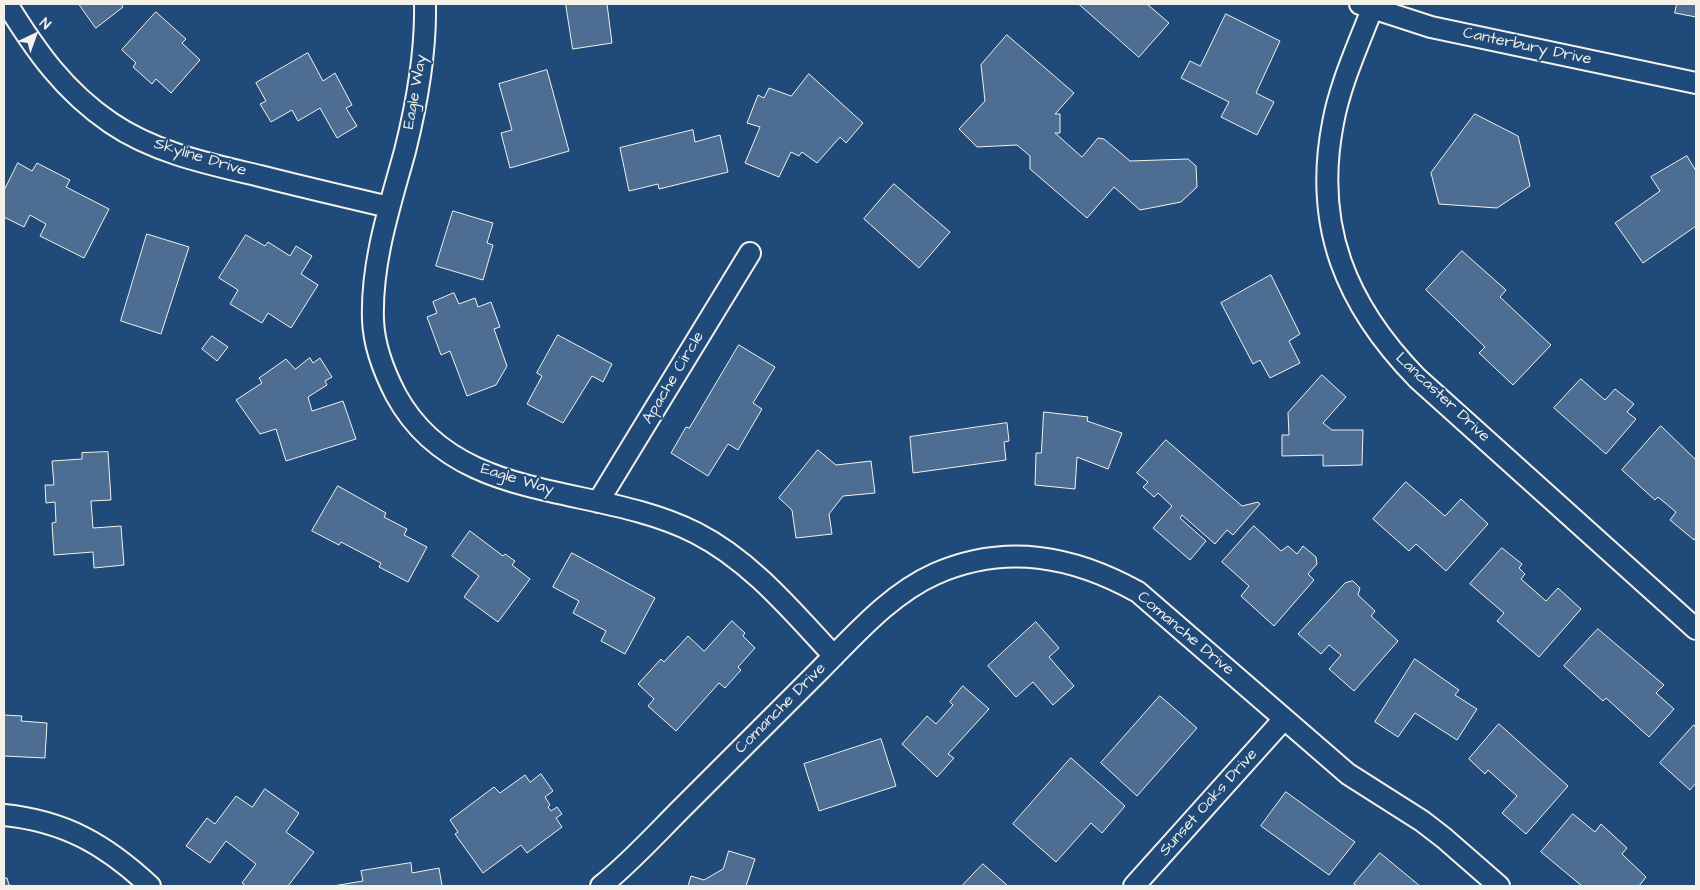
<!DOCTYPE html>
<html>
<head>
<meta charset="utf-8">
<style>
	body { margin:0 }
	#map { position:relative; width:1700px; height:890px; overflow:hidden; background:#1f4a7a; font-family:"Architects Daughter",sans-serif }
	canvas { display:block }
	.frame { position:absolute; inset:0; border:5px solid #f4f1e8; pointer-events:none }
	.north { position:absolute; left:10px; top:10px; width:50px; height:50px; -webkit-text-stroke:4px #1f4a7a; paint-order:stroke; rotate:42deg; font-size:14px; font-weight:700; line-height:20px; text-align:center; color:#f4f1e8 }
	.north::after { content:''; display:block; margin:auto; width:18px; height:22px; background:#f4f1e8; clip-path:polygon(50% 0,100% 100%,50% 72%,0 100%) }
</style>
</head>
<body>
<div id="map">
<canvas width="1700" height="890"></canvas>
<div class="frame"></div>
<div class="north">N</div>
</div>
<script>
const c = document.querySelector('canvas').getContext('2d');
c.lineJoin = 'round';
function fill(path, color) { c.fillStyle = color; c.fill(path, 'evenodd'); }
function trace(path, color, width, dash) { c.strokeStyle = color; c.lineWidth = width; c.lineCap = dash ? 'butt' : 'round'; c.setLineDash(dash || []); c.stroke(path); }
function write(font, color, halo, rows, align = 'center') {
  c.font = font + ' "Architects Daughter",sans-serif'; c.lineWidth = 4; c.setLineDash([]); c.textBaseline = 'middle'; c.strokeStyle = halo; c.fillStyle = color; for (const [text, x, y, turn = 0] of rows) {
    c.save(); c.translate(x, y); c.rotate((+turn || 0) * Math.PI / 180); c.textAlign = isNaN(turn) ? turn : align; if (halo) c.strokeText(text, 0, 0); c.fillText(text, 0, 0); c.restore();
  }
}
const building = new Path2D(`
	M79 4H121L123 7 96 28Z
	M566 4H607L612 43 573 49Z
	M1079 4H1147L1169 23 1139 57Z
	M1677 4H1696V17L1675 13Z
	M156 12 186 39 182 43 200 60 171 93 156 79 152 84 133 67 136 63 122 50Z
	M1226 14 1280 41 1256 93 1274 102 1257 135 1221 117 1229 102 1181 78 1190 61 1200 66Z
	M1007 35 1074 93 1055 114H1060V133H1055L1082 157 1098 138 1104 139 1130 161 1188 159 1196 166 1197 187 1181 202 1140 210 1114 187 1087 218 1030 169V156L1017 145 977 147 959 129 985 101 981 65Z
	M308 53 323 81 335 73 352 105 346 108 357 126 337 138 320 108 298 121 292 110 271 122 260 104 266 101 256 83Z
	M547 70 569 151 510 168 501 133 512 130 499 84Z
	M809 74 863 123 846 143 840 137 817 163 802 152 799 156 791 152 779 177 745 163 760 127 747 123 758 95 764 98 769 88 791 96Z
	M1475 114 1518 136 1530 186 1497 208 1439 204 1431 173Z
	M693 130 695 142 720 135 728 172 659 189 658 184 629 191 620 148Z
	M1687 156 1696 171V226L1643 263 1615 223 1660 191 1651 177Z
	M18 163 32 171 37 163 70 180 66 187 109 209 84 258 40 236 46 224 30 215 24 227 4 217V191Z
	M894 184 950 232 919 268 864 219Z
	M453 211 493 223 487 243 493 245 483 280 436 266Z
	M147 234 189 247 161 334 121 321Z
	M246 235 265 246 268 242 290 256 296 246 312 256 301 274 318 285 291 328 268 313 262 323 230 304 238 290 219 278Z
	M1462 251 1506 290 1500 297 1551 345 1513 385 1479 353 1485 347 1426 290Z
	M1271 275 1300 334 1289 341 1300 363 1270 378 1260 360 1253 364 1221 303Z
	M454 293 459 304 475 298 478 307 491 302 500 327 494 329 507 366 496 385 467 396 450 351 441 355 427 317 437 313 433 302Z
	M558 335 612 364 603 382 592 376 563 423 527 404 542 376 537 373Z
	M212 336 228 347 217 361 202 349Z
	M739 345 775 367 753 403 762 409 738 450 728 444 708 476 671 453 686 427 689 428Z
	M310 358 313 363 320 358 332 377 325 381 327 385 308 397 312 411 343 401 356 439 286 461 276 429 260 434 236 400 262 383 259 378 286 359 295 369Z
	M1322 375 1346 397 1323 423 1332 430H1363L1362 465 1323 466V455L1282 456V435H1289L1288 413Z
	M1581 379 1605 400 1615 389 1634 404 1627 412 1636 419 1606 454 1554 408Z
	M1044 412 1088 417 1087 421 1122 433 1108 469 1077 457 1075 489 1035 485 1036 453H1041Z
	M1007 423 1009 441 1004 442 1006 460 913 473 910 437Z
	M1661 426 1696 460V537L1694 540 1670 520 1676 512 1658 497 1655 500 1622 470Z
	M1166 440 1242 506 1258 502 1260 504 1233 535 1227 530 1215 544 1182 515 1180 518 1206 541 1190 560 1153 528 1172 506 1158 493 1154 497 1143 487 1148 482 1137 473Z
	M818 450 836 465 871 461 875 493 843 496 829 514 832 534 796 538 792 510 779 498Z
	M108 452 111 500 91 501 93 528 121 526 124 565 94 568 93 552 54 555 52 523 56 522 55 502 46 503 45 485H54L52 461 82 459V453Z
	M1406 482 1445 516 1461 499 1488 524 1446 571 1416 544 1409 551 1373 519Z
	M338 486 386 513 384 517 407 529 404 535 427 547 408 582 379 567 381 563 341 542 339 545 312 531Z
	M1254 526 1281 551 1288 546 1297 554 1303 546 1316 557 1317 564 1308 574 1314 580 1274 626 1241 596 1249 586 1222 562Z
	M470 531 503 556 505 554 515 561 512 565 530 579 498 622 464 597 479 576 452 556Z
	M1502 548 1522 564 1519 568 1525 574 1521 579 1546 601 1558 588 1581 609 1539 657 1497 621 1504 613 1470 584Z
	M572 553 655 598 625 654 601 641 606 631 573 613 579 601 553 587Z
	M1353 581 1360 588 1358 595 1375 611 1371 616 1398 641 1354 691 1329 669 1341 655 1329 645 1321 654 1298 634 1345 583Z
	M732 621 745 633 743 636 755 648 738 667 741 670 725 688 719 683 676 731 648 706 654 699 638 684 661 659 664 662 688 636 704 651Z
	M1036 622 1059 648 1049 657 1074 686 1053 705 1033 682 1016 697 988 666Z
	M1598 629 1664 685 1656 693 1674 709 1649 737 1606 698 1603 701 1564 666Z
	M1415 659 1459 690 1455 695 1477 709 1457 740 1415 713 1398 737 1375 722Z
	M963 686 989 709 948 754 954 758 937 777 902 744 927 716 936 724 953 705 950 702Z
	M1160 696 1197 728 1137 796 1101 763Z
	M4 715 22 716 21 721 47 723 45 758 4 756Z
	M1499 724 1568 786 1526 834 1502 813 1517 796 1488 770 1485 774 1469 759Z
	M1694 725 1696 728V783L1690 790 1660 763Z
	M881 739 896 786 819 811 804 764Z
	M1071 758 1125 806 1102 833 1091 823 1056 862 1013 824Z
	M541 774 553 791 545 797 550 805 548 807 551 811 557 807 562 814 556 818 562 827 527 853 521 845 483 873 455 834 458 832 450 820 494 787 500 793 525 775 530 782Z
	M265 789 299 813 286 832 314 852 288 886H246L242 883 256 864 226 841 210 863 186 846 207 818 215 824 236 796 252 807Z
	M1286 792 1355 842 1329 875 1261 826Z
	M1573 814 1595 832 1601 824 1627 848 1622 854 1646 877 1639 886H1582L1541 852Z
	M729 851 755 859 746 886H688L691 876 704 880 723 869Z
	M1380 853 1420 886H1357L1354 884Z
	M411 863 412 873 439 868 442 886H333L363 881 361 871Z
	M983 864 1008 886H962Z
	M4 878H7L9 885 14 886H4Z`);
const minor = new Path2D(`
	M7 4C36 51 64 91 111 123 155 153 209 164 260 176 303 187 346 197 389 207
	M425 4C426 54 417 103 405 151 390 206 371 262 373 320 374 346 384 372 396 395 457 507 597 482 696 533 751 561 792 611 834 656
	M1360 4 1431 27 1696 83
	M1372 9C1358 46 1340 84 1333 123 1313 226 1346 305 1417 378L1696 629
	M598 502 750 253
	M4 815C65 821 106 845 150 886
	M601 886C630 863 656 834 683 807 728 762 774 716 819 671 854 636 890 594 935 574 1006 543 1073 556 1138 592L1348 774 1422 821 1444 838 1499 886
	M1134 886 1284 719`);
const streetNames = [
	["Canterbury Drive",1527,47,12],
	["Eagle Way",416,92,-80],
	["Skyline Drive",200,158,17],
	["Apache Circle",674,378,-59],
	["Lancaster Drive",1442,398,43],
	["Eagle Way",517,480,17],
	["Comanche Drive",1185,634,40],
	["Comanche Drive",781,709,-45],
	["Sunset Oaks Drive",1209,803,-48]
];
fill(building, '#4d6e92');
trace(building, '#f4f1e8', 1);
trace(minor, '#f4f1e8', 24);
trace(minor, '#1f4a7a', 20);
write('16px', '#f4f1e8', '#1f4a7a', streetNames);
</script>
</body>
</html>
